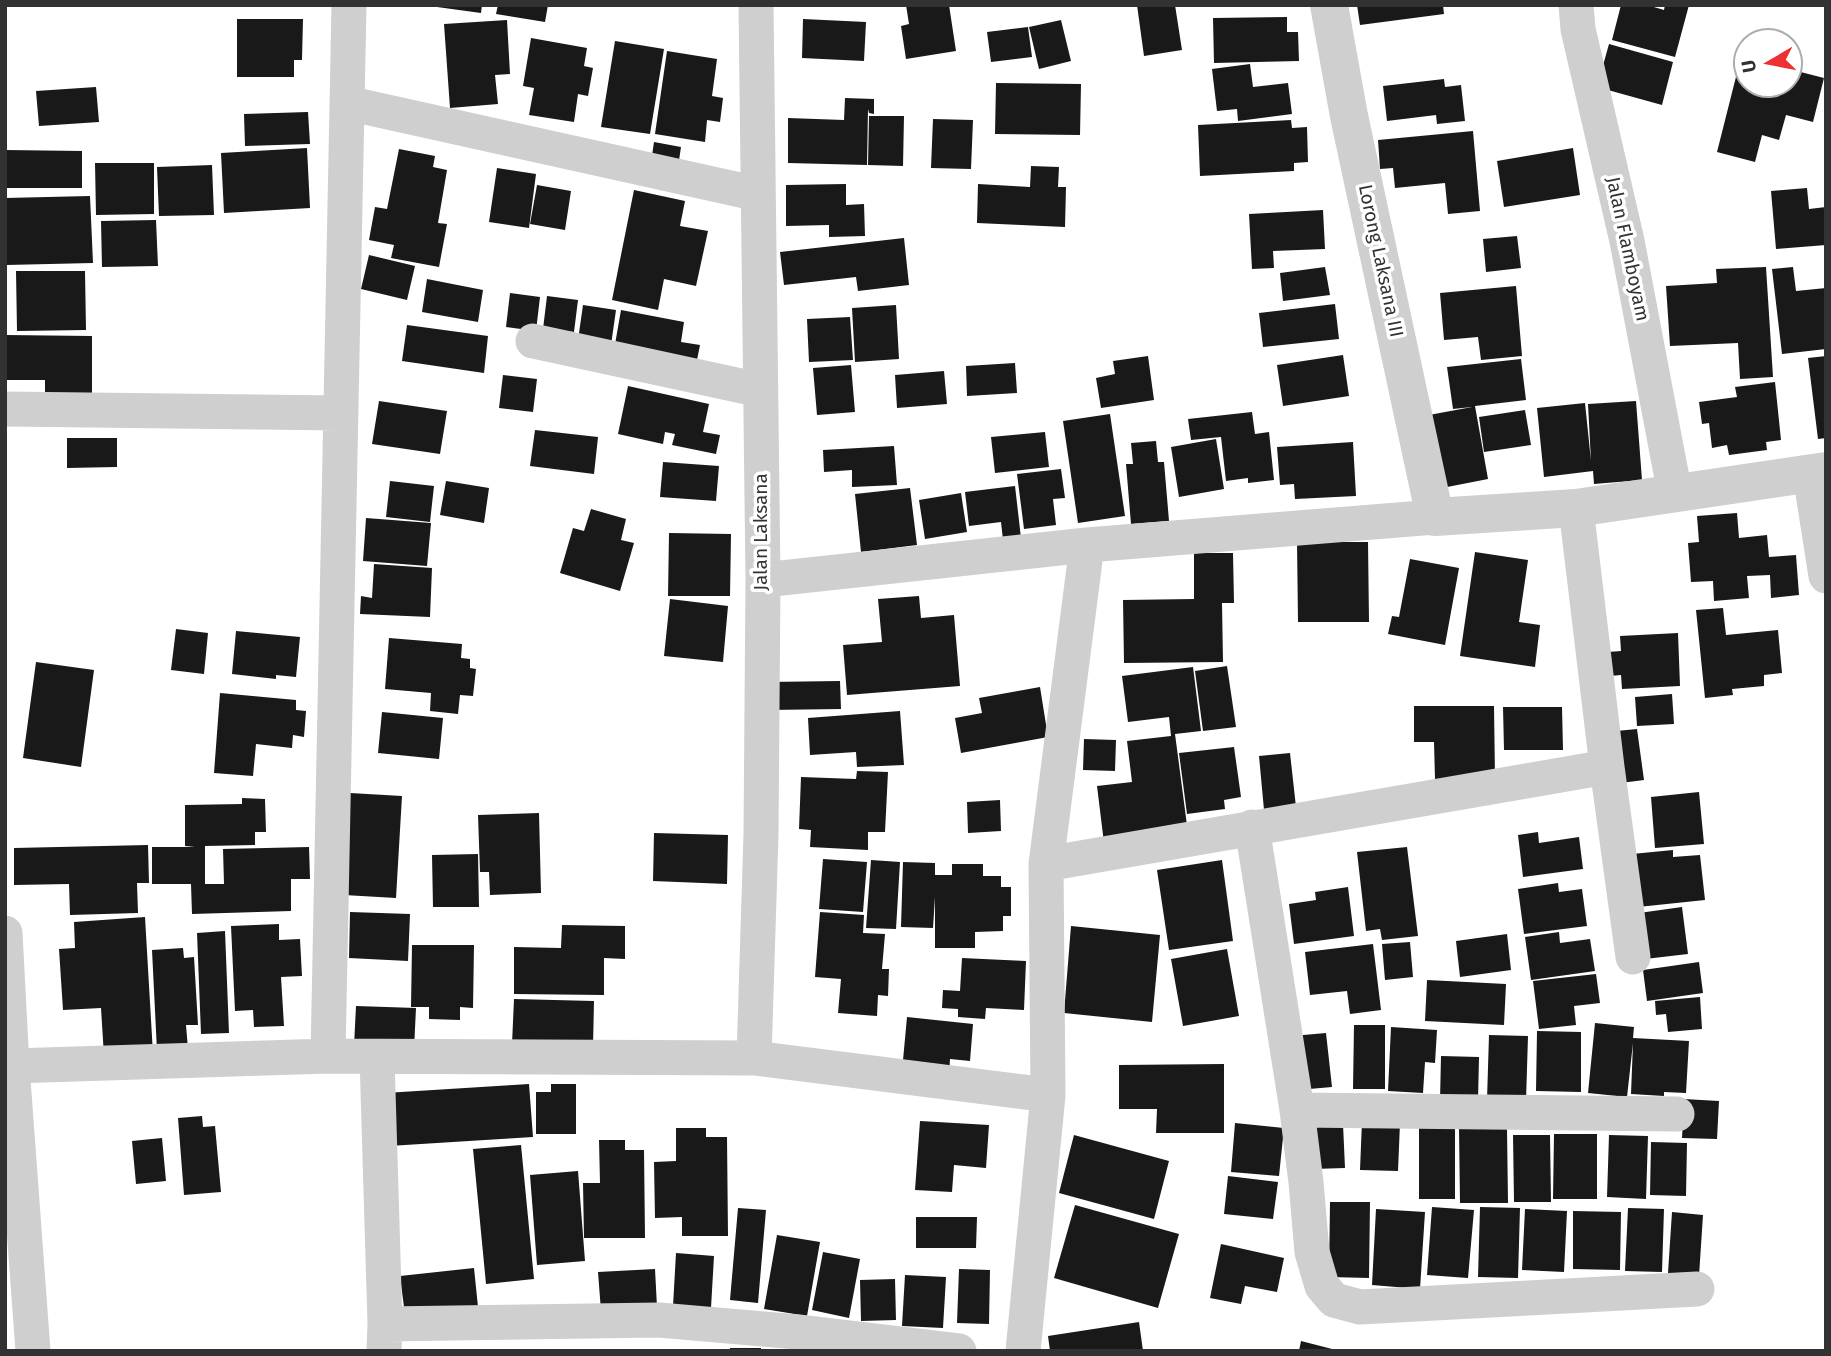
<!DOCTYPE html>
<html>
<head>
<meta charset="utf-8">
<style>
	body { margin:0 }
	#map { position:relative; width:1831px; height:1356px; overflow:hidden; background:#fff; font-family:"Fira Sans",sans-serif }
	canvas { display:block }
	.frame { position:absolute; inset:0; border:7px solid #323232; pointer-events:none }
	.north { position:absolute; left:1733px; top:28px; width:70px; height:70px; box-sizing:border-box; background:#fff; border:2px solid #adadad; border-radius:50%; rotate:260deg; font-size:19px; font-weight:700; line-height:28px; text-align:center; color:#323232 }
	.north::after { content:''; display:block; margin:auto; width:24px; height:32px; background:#ed3031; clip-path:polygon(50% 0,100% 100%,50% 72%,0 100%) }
</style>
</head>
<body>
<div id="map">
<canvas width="1831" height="1356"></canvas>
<div class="frame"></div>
<div class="north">U</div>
</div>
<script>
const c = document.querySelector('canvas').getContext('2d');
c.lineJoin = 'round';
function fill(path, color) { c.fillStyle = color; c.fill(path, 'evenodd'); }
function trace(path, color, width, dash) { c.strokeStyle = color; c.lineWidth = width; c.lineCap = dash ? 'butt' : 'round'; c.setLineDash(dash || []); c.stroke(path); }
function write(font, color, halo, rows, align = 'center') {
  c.font = font + ' "Fira Sans",sans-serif'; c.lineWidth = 7; c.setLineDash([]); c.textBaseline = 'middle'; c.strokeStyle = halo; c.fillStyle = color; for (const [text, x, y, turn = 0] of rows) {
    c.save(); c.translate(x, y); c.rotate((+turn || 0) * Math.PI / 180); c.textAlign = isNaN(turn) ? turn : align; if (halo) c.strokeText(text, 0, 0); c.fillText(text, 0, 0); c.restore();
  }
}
const building = new Path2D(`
	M437 5H482L481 13 437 7Z
	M498 5H548L545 22 496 14Z
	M906 5H949L956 51 906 59 901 26 909 24Z
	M1137 5H1175L1182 50 1144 56Z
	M1357 5H1443L1444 14 1360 25Z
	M1621 5H1647L1664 10 1665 5H1689L1675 57 1612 40Z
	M1287 17V32H1298L1299 61 1214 63 1213 18Z
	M237 19H303L302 60H294V77H237Z
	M803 19 866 22 864 61 802 58Z
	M507 20 510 74 495 75 498 104 450 108 444 24Z
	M1061 20 1071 61 1039 69 1029 27Z
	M1028 27 1032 57 991 62 987 32Z
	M531 38 587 48 584 66 593 68 588 96 578 94 574 122 529 115 534 88 523 86Z
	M615 41 664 49 650 134 601 127Z
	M1609 44 1673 62 1662 105 1597 87Z
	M667 51 717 59 712 96 723 98 720 122 707 120 705 142 655 134Z
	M1741 57 1747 58V84H1789V69L1824 78 1813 122 1786 115 1779 140 1762 135 1755 162 1717 152Z
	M1250 64 1253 87 1288 83 1292 114 1238 121 1237 109 1217 111 1212 69Z
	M1444 79 1445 87 1461 85 1465 121 1437 124 1436 115 1387 121 1383 86Z
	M996 83 1081 84 1080 135 995 134Z
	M96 87 99 122 39 126 36 91Z
	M845 98 874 99V114L869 113 868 109 867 165 788 163V118L844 120Z
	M308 112 310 144 245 146 244 114Z
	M869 116H904L903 166 868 165Z
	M933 119 973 120 971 169 931 168Z
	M1291 120 1292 128 1307 127 1308 162 1294 163V171L1200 176 1198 125Z
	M1473 131 1480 211 1448 214 1445 183 1395 188 1393 168 1380 169 1378 140Z
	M654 142 681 147 677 174 650 169Z
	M307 148 310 208 224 213 221 153Z
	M1573 148 1580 195 1504 207 1497 161Z
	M399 149 435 156 433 167 447 170 438 223 447 224 439 267 391 258 394 245 369 240 375 207 387 209Z
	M5 150 82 151V188H5Z
	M95 163H154V214L96 215Z
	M212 165 214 215 159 216 157 167Z
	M1031 166 1059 167 1058 187H1066L1065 227 977 223 978 184 1030 187Z
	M497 168 536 174 529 228 489 222Z
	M846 184V205L864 204 865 236 829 237V225L786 226V185Z
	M537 185 571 191 565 230 530 224Z
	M1807 188 1809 209 1826 207V245L1776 249 1771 191Z
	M634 190 685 201 680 226 708 231 696 286 664 279 658 310 612 300Z
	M90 196 93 263 6 265 5 198Z
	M1323 210 1325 249 1273 251 1274 268 1252 269 1249 214Z
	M156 220 158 266 102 267 101 221Z
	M1517 236 1521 268 1486 272 1483 239Z
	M904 238 909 285 858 291 856 277 784 285 780 252Z
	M369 255 415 266 407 300 361 289Z
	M1325 267 1330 295 1283 301 1280 273Z
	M1766 267 1773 377 1740 379 1738 343 1670 346 1666 286 1717 283 1716 269Z
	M1793 267 1796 291 1826 288V349L1782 354 1772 269Z
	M16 271H85L86 330 17 331Z
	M427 279 483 290 478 322 422 312Z
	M1516 286 1522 356 1481 360 1478 337 1444 340 1440 293Z
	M510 293 540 297 536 331 506 327Z
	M547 296 578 300 574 332 543 329Z
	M1335 304 1339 339 1263 347 1259 313Z
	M583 305 616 310 611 345 578 340Z
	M896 305 899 359 855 362 852 308Z
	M621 310 684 322 681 342 700 345 696 365 614 350Z
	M850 317 853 360 809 362 807 319Z
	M407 325 488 336 484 373 402 361Z
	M5 335 92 336V402L45 401V380H5Z
	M1343 355 1349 396 1283 406 1277 365Z
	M1148 356 1154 400 1101 408 1096 378 1115 374 1113 361Z
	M1826 356V438L1818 439 1808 358Z
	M1521 359 1526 400 1475 406 1488 479 1442 488 1429 415 1472 407 1453 409 1447 367Z
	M1015 363 1017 393 967 396 966 366Z
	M851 365 855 412 817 415 813 368Z
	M944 371 947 404 897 408 895 375Z
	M503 375 537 379 533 412 499 408Z
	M1775 382 1781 440 1766 442 1767 450 1729 455 1727 445 1712 448 1709 423 1702 424 1699 402 1737 397 1735 387Z
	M628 386 709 404 703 432 720 435 716 454 672 445 675 434 665 432 663 444 618 434Z
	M379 401 447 411 440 454 372 444Z
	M1636 401 1642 480 1594 484 1593 471 1544 477 1537 408 1585 403 1591 461 1588 404Z
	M1525 410 1531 445 1484 452 1479 417Z
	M1252 412 1255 434 1269 432 1274 480 1248 483V478L1226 481 1221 437 1191 440 1188 419Z
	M1110 414 1125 516 1078 523 1063 421Z
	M535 430 598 437 594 474 530 466Z
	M1045 432 1049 467 995 473 991 437Z
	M67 438H117V467L67 468Z
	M1216 439 1224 489 1179 497 1171 447Z
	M1156 441 1158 462H1164L1169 521 1131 524 1126 464H1133L1131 443Z
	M1353 442 1356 496 1295 499 1294 484 1280 485 1277 447Z
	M894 446 897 485 852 487V470L824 472 823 450Z
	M663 462 719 466 716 501 660 497Z
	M1061 469 1065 498 1053 499 1056 525 1024 529 1017 474Z
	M390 481 434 486 430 522 386 517Z
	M446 481 489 488 484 523 440 515Z
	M1015 486 1021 538 1003 540 1001 522 969 526 965 492Z
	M910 488 917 545 861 552 855 494Z
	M961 493 967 532 925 539 919 500Z
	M591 509 626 519 621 540 634 543 620 591 560 573 573 528 584 531Z
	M1737 513 1739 538 1767 535 1769 557 1796 555 1799 595 1771 598 1770 575 1747 576 1749 598 1714 601 1713 581 1691 582 1688 543 1699 542 1697 516Z
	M366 518 431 523 427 566 363 561Z
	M669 533 731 534 730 596H668Z
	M1297 542H1368L1369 622H1298Z
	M1475 552 1528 560 1519 622 1540 625 1535 667 1460 656Z
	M1194 553H1233L1234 603H1222L1223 662 1124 663 1123 600 1194 599Z
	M1410 559 1459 568 1445 645 1388 634 1392 616 1399 617Z
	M374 564 432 568 430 617 360 614 361 596 372 598Z
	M919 596 921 618 954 615 960 686 847 695 843 645 882 642 878 599Z
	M670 599 728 606 723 662 664 656Z
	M1723 608 1726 635 1778 630 1782 673 1764 675V686L1732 689 1733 695 1705 698 1696 610Z
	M176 629 208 633 204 674 171 670Z
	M236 631 300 637 296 677 276 675V679L232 674Z
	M1678 633 1680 686 1622 689 1621 675 1610 676 1608 652 1621 651 1620 636Z
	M389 638 462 644 461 658 470 659V668L476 669 473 696 460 695 458 714 430 711 431 693 385 689Z
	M36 662 94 670 81 767 23 758Z
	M1227 666 1236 727 1203 731 1195 671Z
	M1193 667 1201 731 1175 734 1188 833 1104 843 1097 786 1132 782 1127 741 1171 736 1169 717 1128 722 1122 676Z
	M840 681 841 709 768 710 767 682Z
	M1040 687 1048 737 961 753 955 718 982 713 979 698Z
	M220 693 296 700V710L306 711 304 737 293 735 292 748 256 744 253 776 214 773Z
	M1672 694 1674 724 1637 726 1635 697Z
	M1414 706H1494L1495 778 1435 779 1434 742H1414Z
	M1503 707H1562L1563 750H1504Z
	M900 711 904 765 857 767 856 752 810 755 808 718Z
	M382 712 443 718 439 759 378 753Z
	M1637 729 1644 780 1613 784 1606 732Z
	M1084 739 1116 740 1115 771 1083 770Z
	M1234 747 1241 797 1224 800 1225 809 1187 814 1179 753Z
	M1290 753 1296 807 1264 810 1259 756Z
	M857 771 888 772 885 832H868V850L810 847 811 830 799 829 801 777 856 779Z
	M1699 792 1704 844 1655 848 1651 797Z
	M350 793 402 796 396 898 344 895Z
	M242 798 265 799 266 832H255V845L205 846V884H224L223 849 309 847 310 879H291V911L192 914 191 884H152V847H195L185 846V805L242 804Z
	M1000 800 1001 831 968 833 967 802Z
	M539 813 541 893 490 895 489 872H480L478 815Z
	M1538 832 1539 843 1579 837 1583 869 1523 877 1518 835Z
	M654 833 728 835 727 884 653 881Z
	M148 845 149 883H137L138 913 70 915 69 884 14 885V848Z
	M1407 847 1418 936 1382 940 1380 929 1366 931 1357 852Z
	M1673 850V857L1700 855 1705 900 1638 907 1632 854Z
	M478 854 479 907H433L432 855Z
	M823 859 867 862 863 912 819 909Z
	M871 860 900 862 896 929 866 928Z
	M1222 860 1233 941 1169 950 1157 870Z
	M903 862 935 863V875H952V864H983V876H1001V887H1011V916H1003V931L975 932V948H935V897L933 928 901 927Z
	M1558 883 1559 892 1582 889 1587 926 1524 934 1518 889Z
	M1348 887 1354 936 1294 944 1289 904 1316 900 1315 892Z
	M1682 907 1688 954 1645 959 1639 913Z
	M350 912 410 914 408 961 349 958Z
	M820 912 864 915 863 933 885 934 882 969H889L888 996 878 995 877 1016 838 1013 841 979 815 977Z
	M145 917 153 1054 104 1056 101 1008 63 1010 59 949 75 948 74 922Z
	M279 924V940L300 939 302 976 281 977 284 1026 254 1027 253 1010 235 1011 231 926Z
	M562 925 625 926V959L604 958V995L514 994V947L561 948Z
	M1071 926 1160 935 1152 1022 1064 1013Z
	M225 931 229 1033 201 1034 197 933Z
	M1559 932 1560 943 1590 939 1595 971 1531 980 1525 937Z
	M1507 934 1511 970 1460 977 1456 941Z
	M1410 942 1413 977 1385 980 1382 944Z
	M1373 944 1381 1010 1350 1014 1347 991 1310 995 1305 952Z
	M412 945H474L473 1008 460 1007V1020L429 1019V1007H411Z
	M183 948 184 958 194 957 198 1025H186L188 1049 157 1051 152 950Z
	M1227 949 1239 1016 1183 1026 1171 959Z
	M962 958 1026 961 1024 1010 986 1008 985 1019 958 1017V1009L942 1008 943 990 960 991Z
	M1699 962 1703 993 1647 1001 1643 970Z
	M1596 974 1600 1003 1574 1006 1576 1025 1539 1029 1533 981Z
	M1427 980 1506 984 1504 1025 1425 1021Z
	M1700 997 1702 1029 1668 1032 1666 1014 1656 1015 1655 1001Z
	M514 999 594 1001 593 1047 512 1044Z
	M356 1006 416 1008 414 1049 354 1046Z
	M907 1017 973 1024 970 1061 950 1059 949 1076 902 1071Z
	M1595 1023 1634 1027 1633 1038 1689 1041 1686 1093 1664 1092V1096L1631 1094 1633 1043 1627 1097 1588 1093Z
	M1354 1025H1385V1089H1353Z
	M1391 1027 1437 1030 1435 1063 1425 1062 1423 1093 1388 1091Z
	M1537 1031 1581 1032V1092L1536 1091Z
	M1326 1033 1332 1087 1298 1090 1292 1036Z
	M1489 1035 1528 1036 1526 1101 1487 1100Z
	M1441 1056 1479 1057 1478 1101H1440Z
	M1224 1064V1133H1156L1157 1109H1119V1065Z
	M529 1084 533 1137 389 1146 385 1093Z
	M551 1084H576V1134H536V1092H551Z
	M1684 1099 1719 1101 1717 1139 1682 1138Z
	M202 1116 203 1127 215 1126 221 1192 184 1195 178 1118Z
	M920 1121 989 1125 986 1168 954 1165 952 1192 915 1190Z
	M1362 1121 1400 1123 1398 1171 1360 1170Z
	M1235 1123 1284 1128 1279 1176 1231 1172Z
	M1343 1124 1345 1168 1313 1169 1311 1125Z
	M1419 1124H1455V1199H1419Z
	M676 1128H706V1137H727L728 1236H682V1217L655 1218 654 1162 676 1161Z
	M1459 1129H1507L1508 1203H1460Z
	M1554 1134H1597V1199H1553Z
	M1074 1135 1169 1161 1154 1219 1059 1193Z
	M1513 1135H1550L1551 1202H1514Z
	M1609 1135 1648 1136 1646 1199 1607 1197Z
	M162 1138 166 1181 136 1184 132 1141Z
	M599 1140H625V1150H644L645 1238H584L583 1183H600Z
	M1651 1142 1687 1143 1686 1196 1650 1195Z
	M521 1145 534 1279 486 1284 473 1149Z
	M578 1171 585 1261 537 1265 530 1175Z
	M1228 1176 1278 1182 1273 1219 1224 1214Z
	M1330 1202H1370L1369 1278 1329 1277Z
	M1075 1205 1179 1234 1158 1308 1054 1278Z
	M1432 1207 1474 1210 1468 1278 1427 1275Z
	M1480 1207 1520 1208 1518 1278 1478 1277Z
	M738 1208 766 1210 758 1303 730 1300Z
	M1628 1208 1664 1209 1662 1272 1625 1271Z
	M1376 1209 1425 1212 1420 1289 1372 1285Z
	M1525 1209 1567 1211 1564 1272 1522 1270Z
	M1573 1211 1621 1212 1620 1270 1573 1269Z
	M1672 1212 1703 1215 1699 1276 1668 1273Z
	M916 1217H977L976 1248H916Z
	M777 1235 820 1242 807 1316 764 1309Z
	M1221 1244 1284 1258 1277 1292 1245 1286 1241 1304 1210 1298Z
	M823 1252 860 1259 849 1318 812 1310Z
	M676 1253 714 1256 711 1308 673 1306Z
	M474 1268 478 1307 405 1315 400 1276Z
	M655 1269 657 1307 601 1311 598 1272Z
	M959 1269 990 1270 989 1324 957 1323Z
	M905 1275 946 1277 943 1328 902 1326Z
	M895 1279 896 1320 861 1321 860 1280Z
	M1139 1322 1143 1351H1050L1048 1336Z
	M1301 1341 1336 1350V1351H1299Z
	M730 1348H761V1351H730Z`);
const minor = new Path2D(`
	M1576 5 1578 29 1627 241 1675 494
	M347 103 758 194
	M533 341 760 390
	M5 409 341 413
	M1810 474 1826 576
	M1576 508 1607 767 1633 957
	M763 580 1087 545 1435 517
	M1252 827 1297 1110 1306 1182 1312 1252 1322 1286 1334 1300 1360 1307 1697 1289
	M1046 864 1607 767
	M5 933 12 1066 33 1351
	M328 1056 349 5
	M377 1057 385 1324 384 1351
	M754 1058 761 834 763 580 756 5
	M12 1066 328 1056 754 1058 1048 1095
	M1297 1110 1677 1114
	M385 1324 659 1320 798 1332 959 1351
	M1023 1351 1048 1095 1046 864 1087 545`);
const tertiary = new Path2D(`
	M1329 5 1349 116 1435 517 1576 508 1826 471`);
const streetNames = [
	["Jalan Flamboyam",1627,249,78],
	["Lorong Laksana III",1380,261,78],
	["Jalan Laksana",762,532,-90]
];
fill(building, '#191919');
trace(minor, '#cfcfcf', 35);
trace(tertiary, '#cfcfcf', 38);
write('19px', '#323232', '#fff', streetNames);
</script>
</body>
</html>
